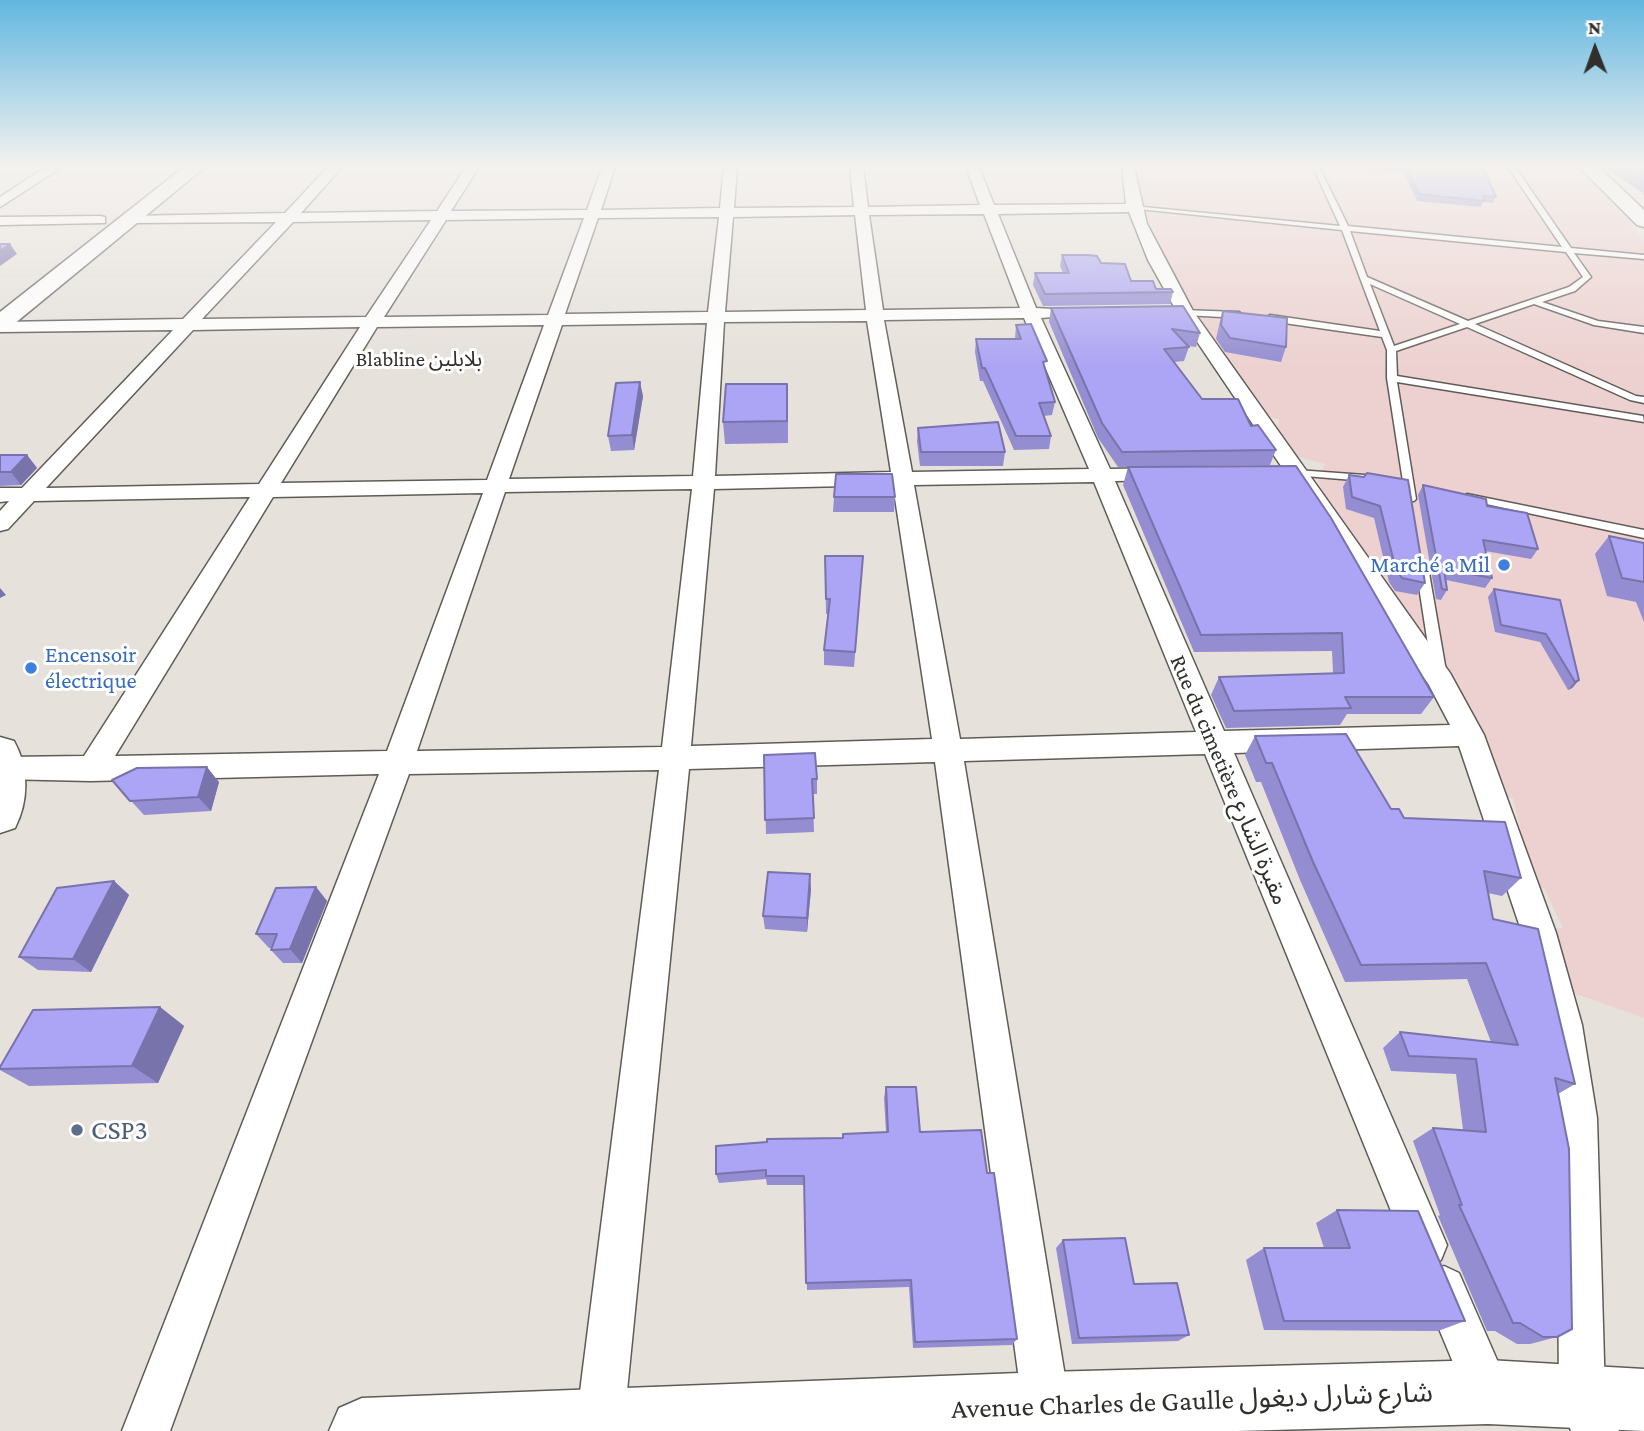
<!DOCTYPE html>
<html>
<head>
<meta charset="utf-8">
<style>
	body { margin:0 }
	#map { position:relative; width:1644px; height:1431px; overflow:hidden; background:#e6e1db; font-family:"Crimson Pro",serif }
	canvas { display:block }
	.north { position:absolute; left:1560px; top:14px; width:70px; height:70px; -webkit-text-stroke:5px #fff; paint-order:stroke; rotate:359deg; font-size:19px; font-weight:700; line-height:28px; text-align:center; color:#312f2c }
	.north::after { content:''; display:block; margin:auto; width:24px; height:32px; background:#312f2c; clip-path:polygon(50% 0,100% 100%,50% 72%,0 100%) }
</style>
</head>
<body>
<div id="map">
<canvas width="1644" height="1431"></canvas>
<div class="north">N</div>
</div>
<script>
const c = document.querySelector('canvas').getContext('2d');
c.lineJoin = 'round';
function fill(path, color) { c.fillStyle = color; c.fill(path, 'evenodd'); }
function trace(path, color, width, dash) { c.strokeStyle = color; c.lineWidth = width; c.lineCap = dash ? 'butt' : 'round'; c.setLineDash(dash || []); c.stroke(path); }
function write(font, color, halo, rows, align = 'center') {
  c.font = font + ' "Crimson Pro","Noto Sans Arabic",serif'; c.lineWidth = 6; c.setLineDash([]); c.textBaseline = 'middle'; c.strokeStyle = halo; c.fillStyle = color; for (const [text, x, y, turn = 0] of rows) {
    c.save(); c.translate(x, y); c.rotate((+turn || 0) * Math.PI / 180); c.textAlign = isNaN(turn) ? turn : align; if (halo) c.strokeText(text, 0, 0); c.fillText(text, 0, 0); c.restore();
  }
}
const commercial = new Path2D(`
	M1130 167H1576L1617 206 1644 241V1018L1571 992 1544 929 1563 928 1544 888H1535L1513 798H1501L1328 516 1318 479 1325 464 1288 454 1277 447 1279 419 1251 413 1170 281 1143 229Z`);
const lane = new Path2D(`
	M1313 167H1319L1348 226 1562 247 1508 167H1515L1571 248 1644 255V259L1574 253 1591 277 1575 291 1542 302 1598 321 1644 327V333L1594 325 1534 304 1475 324 1636 396 1644 397V403L1630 400 1467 327 1396 351 1397 376 1643 416 1644 422 1397 382 1416 499 1414 501H1406L1387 378V350L1382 337 1270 321 1266 318 1270 315 1380 331 1342 230 1129 208 1133 206 1340 226ZM1350 231 1566 252 1583 277 1569 287 1468 321 1367 277ZM1370 284 1460 324 1394 346Z
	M1182 310 1239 312 1243 315 1239 318 1185 315 1182 314Z
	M1297 470 1365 475 1370 478 1365 481 1293 475V471Z
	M1467 494 1644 530V538L1463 499 1462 497Z
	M1422 563 1428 567 1446 671 1439 676 1432 671 1416 567Z`);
const street = new Path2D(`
	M46 167H62L0 207V197Z
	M328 167H342L301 213 437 211 466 167H479L451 211 587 210 602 167H615L601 210 720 208 724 167H737L734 208 854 207 850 167H863L868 207 980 205 966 167H979L994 205 1126 204 1122 167H1134L1147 224 1193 311 1450 673 1484 735 1556 933 1582 1025 1597 1118 1605 1395 1619 1431H1571L1559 1395 1557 1118 1546 1025 1522 933 1459 746 1234 753 1447 1245 1441 1260 1426 1266 1411 1260 1205 754 964 761 1074 1431H1026L935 762 689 769 623 1431H575L659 770 409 774 170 1431H122L379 774 91 781 0 779V759L6 757 84 756 250 497 34 501 8 529 0 531V511L9 501 0 502V488H22L173 330 0 332V322L183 319 276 222 133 223 128 222V216L285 213ZM1129 212 1148 260 1177 312 1429 685 1450 725 1224 731 1115 481 1165 480 1176 474 1165 468 1110 469 1041 318 1053 317 1055 313 1053 309 1036 308 998 214ZM984 214 1020 308 883 310 869 215ZM855 215 866 310 725 312 733 217ZM719 217 708 312 565 314 598 218ZM584 218 548 315 384 317 446 220ZM431 220 366 317 202 319 293 222ZM1024 318 1089 469 912 472 884 320ZM867 321 891 472 715 476 724 322ZM707 323 693 476 509 479 562 325ZM544 325 487 480 281 483 377 327ZM360 327 259 484 46 488 193 330ZM1094 482 1196 732 960 739 914 485ZM893 485 932 739 691 746 714 489ZM692 489 662 747 417 751 505 492ZM483 493 387 751 115 756 273 497Z
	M100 216 105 217V223L0 225V217Z
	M1444 1266 1459 1273 1511 1392 1504 1408 1488 1415 1472 1408 1422 1288 1429 1273Z`);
const secondary = new Path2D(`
	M1579 167H1599L1644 210V227L1637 225Z`);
const primary = new Path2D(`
	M184 167H205L8 329 0 331V312Z
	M0 737 14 741C29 768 29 801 15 828L0 833Z
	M1488 1360 1644 1369V1431L1488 1424 1237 1431H329L339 1408 362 1398 1046 1372Z`);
const wall = new Path2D(`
	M1350 167H1483L1496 197 1493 203 1483 202 1481 207 1417 201 1403 172Z
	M1604 167H1644V195L1641 192Z
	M1062 255 1101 263 1131 281 1156 289 1173 292 1170 304 1043 306 1033 285 1035 273H1063L1060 266Z
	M1051 308 1200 333 1196 347 1188 346 1189 347 1184 361 1174 362 1202 399 1251 426 1276 450 1270 465 1118 467 1098 438 1049 322Z
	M1223 311 1286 347 1281 362 1225 352 1216 339 1219 325Z
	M1016 325 1045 370 1055 402 1052 415 1044 416 1051 436 1049 449 1014 450 983 381H980L975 352 976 339H1015Z
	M643 396 634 450 611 451 608 436Z
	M788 405V443L725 444 723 422Z
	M918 428 1005 452 1003 466H920L917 441Z
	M0 455H27L37 468 21 485 0 486Z
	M1128 467 1434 697 1421 714H1347L1340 725 1226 728 1211 695 1219 677 1333 673 1332 651 1194 652 1123 485Z
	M1349 475 1364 477 1425 583 1417 595 1395 591 1389 582 1374 518 1346 509 1343 487Z
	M1423 485 1538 549 1531 559 1485 551 1492 578 1485 588 1446 580 1447 590 1441 600 1436 599 1418 495Z
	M834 497H895L894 512H833Z
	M1609 536 1644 543V622L1636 602 1607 596 1595 554Z
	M825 556 862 570 854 667 824 665V650L828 614H826Z
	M1494 589 1560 600 1579 680 1572 688 1568 690 1540 642 1495 632 1488 597Z
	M1255 736 1391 809 1404 818 1521 878 1502 896 1488 893 1493 919 1575 1084 1558 1094 1557 1337 1530 1344H1517L1495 1331H1487L1438 1216 1440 1215 1413 1141 1433 1128 1463 1130 1456 1074 1391 1071 1383 1048 1400 1032 1491 1042 1467 979 1345 982 1300 880 1261 782H1256L1245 755Z
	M764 755 817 779V794H813L814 832 766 834Z
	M112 780 219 782 211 811 144 815Z
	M114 881 129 895 91 972 38 970 19 957Z
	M316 887 327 901 302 963H283L271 950 272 948H269L256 934Z
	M811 889 807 932 765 929 763 916Z
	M160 1007 184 1026 158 1083 29 1086 0 1070V1067Z
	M886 1087 920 1132 987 1173 1017 1339 1012 1345 913 1348 909 1287 807 1290 804 1185H767L766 1179 719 1183 716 1174 842 1138 886 1132 884 1098Z
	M1337 1210 1465 1321 1438 1331 1264 1330 1246 1260 1264 1248H1324L1316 1223Z
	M1063 1240 1134 1284 1189 1335 1178 1341 1072 1344 1056 1248Z`);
const shadedWall = new Path2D(`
	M10 244 17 254 0 266V251Z
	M640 382 643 396 634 450 632 435Z
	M27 455 37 468 21 485 11 472Z
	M0 588 6 595 0 598Z
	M1579 680 1572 688 1568 690 1575 682Z
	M207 767 219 782 211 811 198 797Z
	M810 874 811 889 807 932V918Z
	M114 881 129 895 91 972 73 959Z
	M316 887 327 901 302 963 290 949Z
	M160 1007 184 1026 158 1083 132 1066Z`);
const building = new Path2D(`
	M1406 167H1483L1496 197 1483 196 1484 201 1419 194Z
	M1621 167H1644V183Z
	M0 244H10L0 251Z
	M1062 255H1088L1097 256 1101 263 1125 264 1131 281H1153L1156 289H1171L1173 292 1045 294 1035 273H1069Z
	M1183 306 1200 333 1172 329 1189 347 1164 349 1202 399H1238L1251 426 1258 425 1276 450 1122 452 1102 423 1051 308Z
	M1223 311 1287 318 1286 347 1230 338 1221 325Z
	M1031 324 1047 361 1043 362 1055 402 1039 403 1051 436H1016L985 368H982L976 339H1021L1016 325Z
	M640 382 632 435 608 436 616 383Z
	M726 384H787V421L723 422Z
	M998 422 1005 452H921L918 428Z
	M0 455H27L11 472H0Z
	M1296 466 1331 518 1434 697H1345L1351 708 1234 711 1219 677 1344 673 1342 633 1201 635 1128 467Z
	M1367 473 1408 480 1425 583 1402 578 1396 570 1380 506 1352 497 1349 475 1364 477Z
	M836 474H892L895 497H834Z
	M1423 485 1486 499 1487 506 1527 513 1538 549 1483 540 1492 578 1444 569 1447 590 1442 589Z
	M1609 536 1644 543V582L1622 578Z
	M825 556H863L855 652 824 650 830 599H826Z
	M1494 589 1560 600 1579 680 1575 682 1546 634 1501 625Z
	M1346 734 1391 809H1399L1404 818 1505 822 1521 878 1484 871 1493 919 1538 929 1575 1084 1555 1078 1569 1149 1572 1329 1557 1337H1543L1520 1323H1513L1459 1205H1462L1433 1128 1486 1132 1476 1059 1409 1056 1400 1032 1518 1045 1486 963 1361 965 1313 862 1272 763H1266L1255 736Z
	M815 753 817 779H812L814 818 765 820 764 755Z
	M207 767 198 797 130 801 112 780 137 768Z
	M768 872 810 874 807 918 763 916Z
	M114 881 73 959 19 957 57 888Z
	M316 887 290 949 271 950 277 934H256L276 888Z
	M160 1007 132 1066 0 1069V1067L33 1010Z
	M886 1087H916L920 1132 981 1130 987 1173H994L1017 1339 915 1342 911 1280 806 1283 804 1176H766V1170L716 1174V1146L767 1142V1139L843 1138V1134L888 1132Z
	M1337 1210 1418 1211 1465 1321H1284L1264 1248H1350Z
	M1125 1238 1134 1284 1177 1283 1189 1335 1079 1338 1063 1240Z`);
const markers = [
	[1504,565,7,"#3f7fe0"],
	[31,668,7,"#3f7fe0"],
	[77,1130,7,"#5c6f8a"]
];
const farNeighbourhoodnames = [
	["Blabline بلابلين",419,360]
];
const shopNames = [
	["Marché a Mil",1490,565],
	["Encensoir",45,655,"left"],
	["électrique",45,681,"left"]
];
const streetNames = [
	["Rue du cimetière مقبرة الشارع",1229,780,67]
];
const nearServicenames = [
	["CSP3",91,1130]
];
const nearStreetnames = [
	["Avenue Charles de Gaulle شارع شارل ديغول",1192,1401,-2]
];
fill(commercial, '#ecd1d0');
trace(lane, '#5f5b56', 3);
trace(street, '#5f5b56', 3);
trace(secondary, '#5f5b56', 3);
trace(primary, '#5f5b56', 3);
fill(lane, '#fff');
fill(street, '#fff');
fill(secondary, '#fff');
fill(primary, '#fff');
fill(wall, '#948dd2');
fill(shadedWall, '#7873ab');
fill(building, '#aca4f4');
trace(building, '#7873ab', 2);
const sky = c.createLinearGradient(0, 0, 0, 368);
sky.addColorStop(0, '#62b7e0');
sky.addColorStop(0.45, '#f4f2ef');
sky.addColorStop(1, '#f4f2ef00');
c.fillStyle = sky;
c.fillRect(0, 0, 1644, 368);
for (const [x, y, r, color] of markers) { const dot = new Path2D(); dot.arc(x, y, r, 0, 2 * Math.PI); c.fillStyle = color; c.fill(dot); trace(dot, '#fff', 2.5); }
write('21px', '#312d28', '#fff', farNeighbourhoodnames);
write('23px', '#366cbe', '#fff', shopNames, 'right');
write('23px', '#312f2c', '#fff', streetNames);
write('28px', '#4e5e75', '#fff', nearServicenames, 'left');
write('28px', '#312f2c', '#fff', nearStreetnames);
</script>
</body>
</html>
